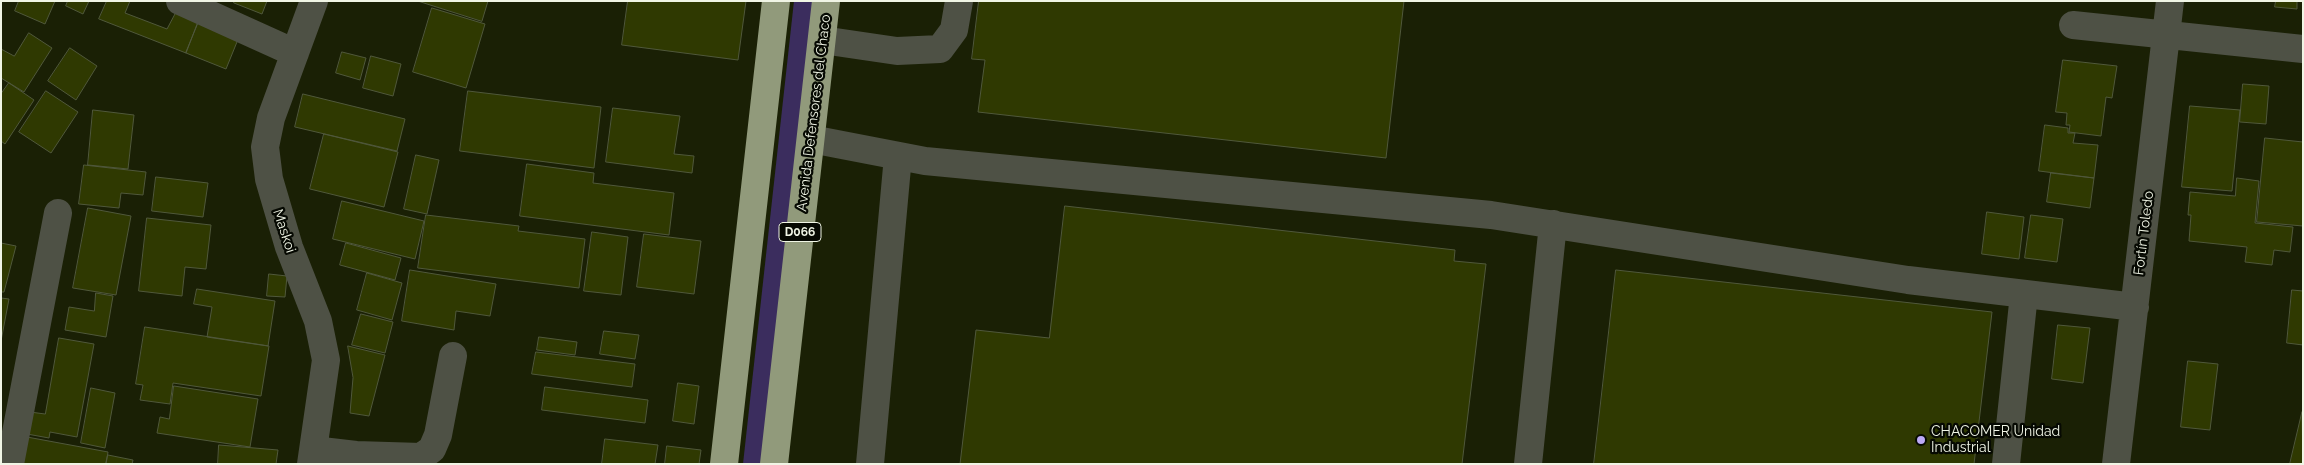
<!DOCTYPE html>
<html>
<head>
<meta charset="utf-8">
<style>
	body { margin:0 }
	#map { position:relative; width:2304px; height:465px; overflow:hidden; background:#1a2005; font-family:Raleway,sans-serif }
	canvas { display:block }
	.frame { position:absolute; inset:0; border:2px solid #f0f5e5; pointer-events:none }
</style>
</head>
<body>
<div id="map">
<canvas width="2304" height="465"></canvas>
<div class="frame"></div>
</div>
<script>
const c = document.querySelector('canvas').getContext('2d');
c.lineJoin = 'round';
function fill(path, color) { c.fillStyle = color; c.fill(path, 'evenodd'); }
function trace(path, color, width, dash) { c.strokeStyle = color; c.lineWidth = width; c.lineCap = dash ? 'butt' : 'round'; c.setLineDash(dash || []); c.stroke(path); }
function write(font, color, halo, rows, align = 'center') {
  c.font = font + ' Raleway,sans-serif'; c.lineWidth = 4.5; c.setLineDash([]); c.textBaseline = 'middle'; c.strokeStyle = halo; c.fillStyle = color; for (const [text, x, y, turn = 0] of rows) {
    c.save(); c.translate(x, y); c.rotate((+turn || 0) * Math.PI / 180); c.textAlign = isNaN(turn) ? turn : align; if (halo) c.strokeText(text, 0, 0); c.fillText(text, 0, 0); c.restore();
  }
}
const green = new Path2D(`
	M794 1H813L761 464H743Z`);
const building = new Path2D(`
	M19 1H55L45 24 15 11Z
	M68 1H89L83 14 66 6Z
	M107 1H130L125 13 167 29 176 12 199 19 186 53 99 19Z
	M234 1H267L262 14 234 3Z
	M418 1H488L482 21Z
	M628 1H746L738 60 622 45Z
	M979 1H1404L1386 158 978 112 985 60 972 59Z
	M2276 1H2297V9L2275 7Z
	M432 8 485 24 466 88 413 72Z
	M200 19 239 37 226 69 186 53Z
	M29 33 52 48 24 92 1 78V49L14 56Z
	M70 48 97 66 76 100 48 81Z
	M342 52 366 58 360 80 336 73Z
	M371 56 401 64 393 96 363 88Z
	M2063 60 2117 66 2112 98 2106 97 2101 136 2069 132 2070 125H2066L2067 113 2056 112Z
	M9 83 34 100 5 144 1 141V94Z
	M2243 84 2269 86 2266 124 2240 122Z
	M46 91 78 112 51 153 19 132Z
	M468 91 601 107 594 168 460 151Z
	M303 94 405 119 397 151 295 127Z
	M2190 106 2240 110 2232 191 2182 187Z
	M613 108 680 116 674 154 694 156 692 173 606 162Z
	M93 110 134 115 128 169 88 165Z
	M2045 125 2068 128V133H2075L2073 143 2098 145 2094 178 2039 171Z
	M324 134 398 152 384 207 310 189Z
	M2265 138 2303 142V226L2257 222Z
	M416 155 439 160 427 214 404 209Z
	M527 164 594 173 593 183 674 193 669 235 520 216Z
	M84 165 146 172 143 195 121 193 119 208 79 204Z
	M2051 173 2094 178 2090 208 2047 202Z
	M156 177 208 183 203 217 152 211Z
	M2237 178 2259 181 2255 223 2293 227 2290 252 2274 250 2272 265 2245 262 2247 247 2189 241 2191 215H2188L2190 192 2235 196Z
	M342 201 424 221 415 259 333 239Z
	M1065 206 1455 250 1454 261 1486 264 1462 464H960L976 330 1049 338Z
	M88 208 131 216 116 295 73 288Z
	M1987 212 2024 217 2019 259 1982 254Z
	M426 215 519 226 518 231 585 239 579 288 418 268Z
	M2031 215 2063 219 2057 262 2025 258Z
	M147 218 211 225 206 269 185 267 182 296 139 291Z
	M592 232 628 237 621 295 584 291Z
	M644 234 701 241 694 294 637 287Z
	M1 243 16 246 4 292H1Z
	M346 243 401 258 395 280 340 265Z
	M410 270 496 284 490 316 456 311 454 330 402 321Z
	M1616 270 1992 312 1974 464H1594Z
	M367 273 402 283 392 320 357 310Z
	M269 274 287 276 285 297 267 296Z
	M197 289 275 301 268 346 207 337 212 307 194 304Z
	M2292 290 2303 291V345L2287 343Z
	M96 293 113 296 106 337 65 330 69 307 94 311Z
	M1 298 9 299 1 341Z
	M361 314 393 322 385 353 352 345Z
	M2058 325 2090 328 2083 383 2052 379Z
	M145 327 269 346 261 396 173 383 170 404 140 400 143 385 136 384Z
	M604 331 639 335 635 359 600 354Z
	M539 337 577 342 575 355 537 350Z
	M59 338 94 344 77 437 50 432 49 438 27 434 30 412 45 414Z
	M348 346 385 355 369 416 350 413 353 378Z
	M536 352 635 364 632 387 532 374Z
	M2188 361 2218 364 2210 430 2181 427Z
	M678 383 699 386 694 424 673 421Z
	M174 386 258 399 250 447 157 433 160 417 169 419Z
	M545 387 648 400 645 423 542 410Z
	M91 388 115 393 105 448 81 443Z
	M2302 412 2303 464H2290Z
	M27 437 108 452 106 464H15Z
	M605 439 658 445 655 464H602Z
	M219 445 278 450 276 464H218Z
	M667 446 701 450 699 464H665Z
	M108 455 133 460 132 464H106Z`);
const minor = new Path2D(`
	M180 1 295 53
	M2073 25 2303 49
	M822 40 897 51 940 49 954 30 959 1
	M811 139 925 161 1491 215 1908 280 2135 307
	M313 450 356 455 421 457 432 449 438 435 453 356
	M10 464 58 213
	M311 464 326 360 318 321 289 247 269 179 265 147 271 118 314 1
	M870 464 898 156
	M1528 464 1553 224
	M2006 464 2024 294
	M2116 464 2170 1`);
const highway = new Path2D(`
	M724 464 776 1
	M774 464 826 1`);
const markers = [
	[1921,440,5,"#bcaaf6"]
];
const shields = [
	[800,232,42]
];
const shieldNames = [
	["D066",800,232]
];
const streetNames = [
	["Avenida Defensores del Chaco",814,113,-83],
	["Maskoi",284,231,72],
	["Fortín Toledo",2144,233,-83]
];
const poiNames = [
	["CHACOMER Unidad",1931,432],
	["Industrial",1931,448]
];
fill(green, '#3b2d5e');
fill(building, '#2f3901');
trace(building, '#50583b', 1);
trace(minor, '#4e5145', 28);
trace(highway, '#919a7b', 28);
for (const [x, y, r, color] of markers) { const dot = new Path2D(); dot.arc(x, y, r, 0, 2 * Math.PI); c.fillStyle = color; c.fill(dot); trace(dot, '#060902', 2); }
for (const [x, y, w] of shields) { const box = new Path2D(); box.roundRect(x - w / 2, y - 9.5, w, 19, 4); c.fillStyle = '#060902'; c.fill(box); trace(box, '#f0f5e5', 1); }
write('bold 12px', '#f0f5e5', null, shieldNames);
write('14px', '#f0f5e5', '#060902', streetNames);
write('14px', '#f0f5e5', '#060902', poiNames, 'left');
</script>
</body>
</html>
